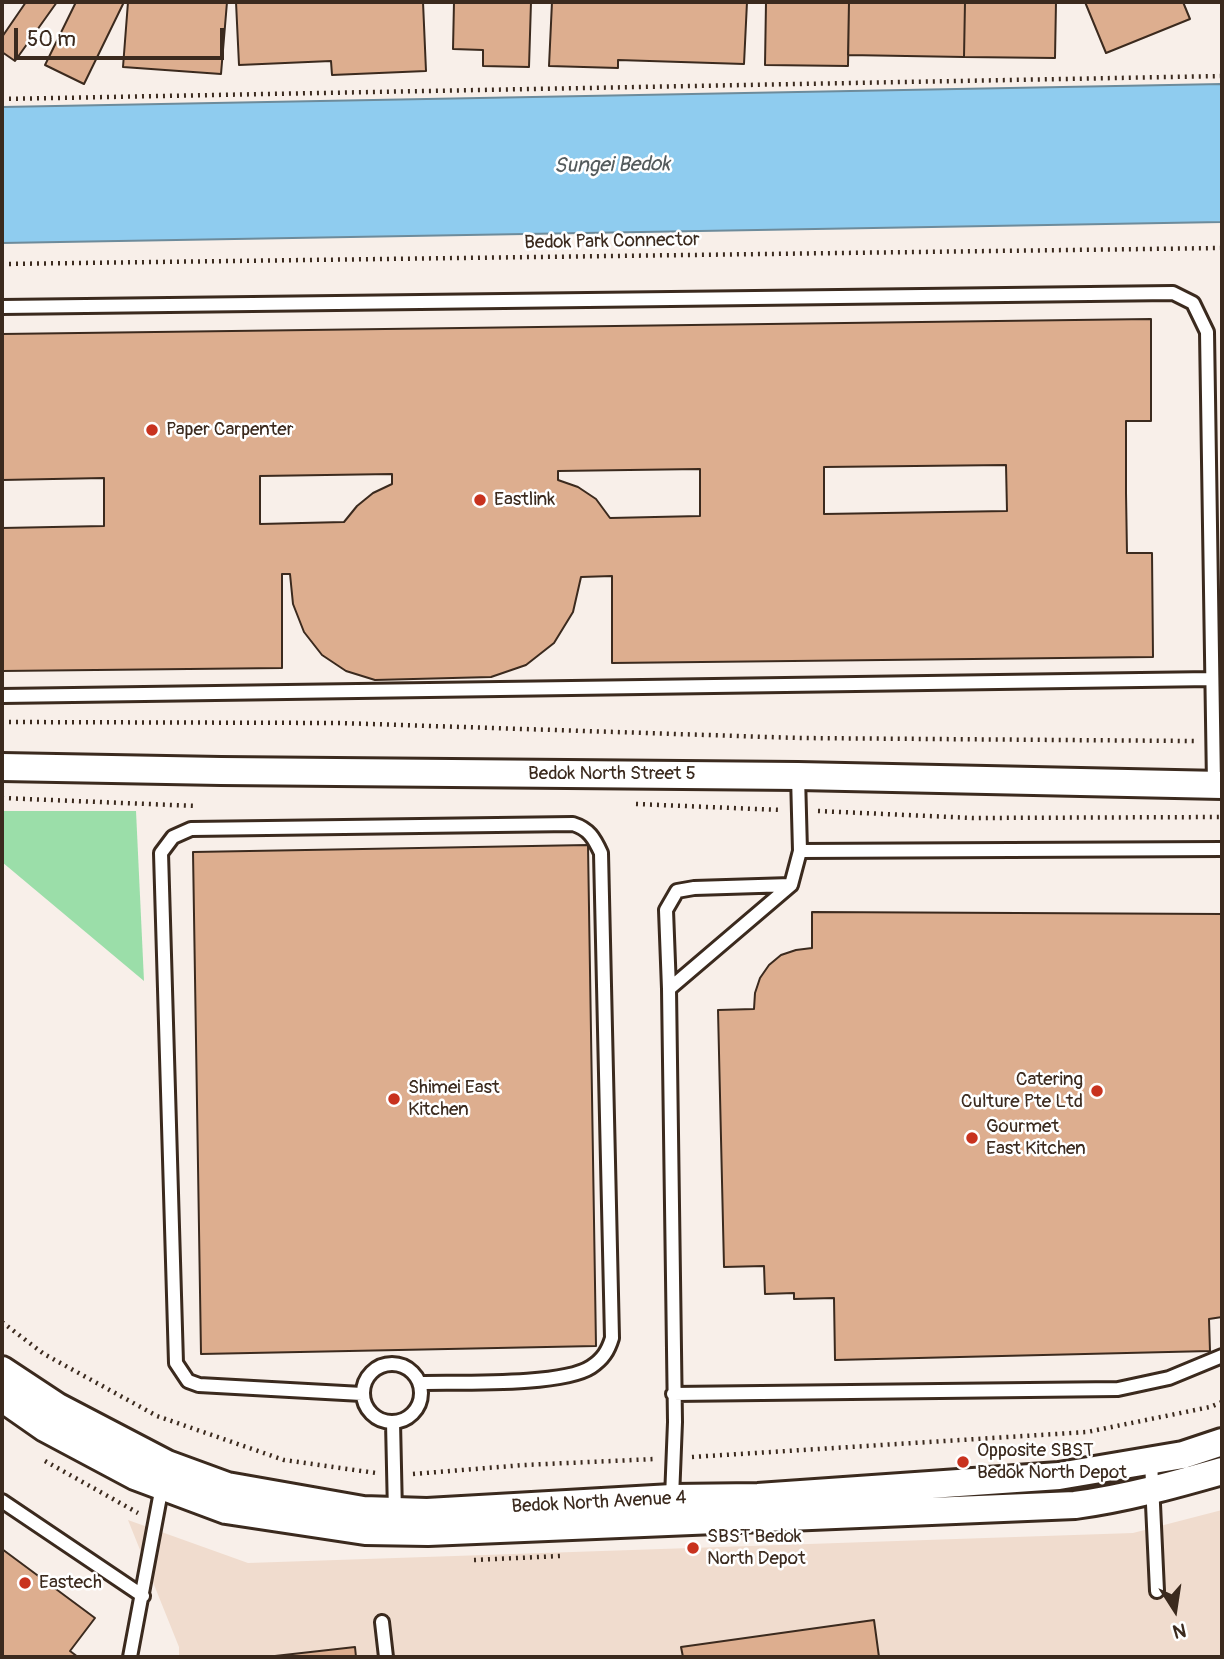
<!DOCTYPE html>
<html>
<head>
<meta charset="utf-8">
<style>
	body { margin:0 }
	#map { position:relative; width:1224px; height:1659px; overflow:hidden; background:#f8efe9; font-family:Pangolin,sans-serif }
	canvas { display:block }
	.frame { position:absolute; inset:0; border:4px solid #3b2a1e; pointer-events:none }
	.north { position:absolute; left:1140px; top:1575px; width:70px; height:70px; -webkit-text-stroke:5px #fff; paint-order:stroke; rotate:168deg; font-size:19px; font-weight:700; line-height:28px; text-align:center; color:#3b2a1e }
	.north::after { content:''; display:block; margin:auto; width:24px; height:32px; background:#3b2a1e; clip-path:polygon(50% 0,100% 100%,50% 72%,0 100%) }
	.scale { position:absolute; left:14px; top:28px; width:210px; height:32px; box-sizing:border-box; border:4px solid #3b2a1e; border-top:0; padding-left:9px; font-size:21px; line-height:24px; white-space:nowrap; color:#3b2a1e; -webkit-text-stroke:5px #fff; paint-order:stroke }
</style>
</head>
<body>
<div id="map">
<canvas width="1224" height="1659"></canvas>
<div class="frame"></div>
<div class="north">N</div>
<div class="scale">50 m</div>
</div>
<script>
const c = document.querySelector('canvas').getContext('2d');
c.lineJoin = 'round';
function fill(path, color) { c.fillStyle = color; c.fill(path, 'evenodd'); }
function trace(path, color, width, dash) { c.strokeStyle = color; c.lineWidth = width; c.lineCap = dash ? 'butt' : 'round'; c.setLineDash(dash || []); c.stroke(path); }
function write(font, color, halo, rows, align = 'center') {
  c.font = font + ' Pangolin,sans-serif'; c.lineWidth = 5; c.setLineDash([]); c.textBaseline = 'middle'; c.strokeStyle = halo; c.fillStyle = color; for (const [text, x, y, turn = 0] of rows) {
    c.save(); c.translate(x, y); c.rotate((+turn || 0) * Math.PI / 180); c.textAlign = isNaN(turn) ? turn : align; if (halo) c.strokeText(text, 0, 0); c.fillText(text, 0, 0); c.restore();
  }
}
const built = new Path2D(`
	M1222 1510V1657H179V1647L128 1520 248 1563 1133 1533Z`);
const green = new Path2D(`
	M2 811H136L144 981 2 862Z`);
const water = new Path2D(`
	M1222 84V222L2 243V107Z`);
const building = new Path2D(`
	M26 2H57L15 61 2 52V37Z
	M76 2H124L84 84 45 65Z
	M128 2H227L221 74 123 67Z
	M236 2H423L426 71 332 75 331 61 239 65Z
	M454 2H531L529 67 483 66V50L453 49Z
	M552 2H747L744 64 618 60V68L549 66Z
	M766 2H849L848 66 765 65Z
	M849 2H965L964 57 848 55Z
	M965 2H1056L1055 58 964 57Z
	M1085 2H1183L1190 19 1106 53Z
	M1151 319V421H1126V493L1127 553H1152L1153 657 612 663V576L581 577 573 612 554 643 526 665 491 677 375 680 346 671 322 655 304 632 293 604 290 574H282V668L2 671V528L104 526V478L2 480V334ZM1006 465 1007 511 824 514V467ZM700 469V516L610 518 596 499 578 487 558 480V471ZM392 474V484L373 493 357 506 344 522 260 524V476Z
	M588 845 596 1346 201 1354 193 852Z
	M812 912 1222 914V1317L1209 1319 1210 1351 835 1360 834 1298 794 1299V1293L765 1294 764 1266 724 1267 718 1010 754 1009 755 993 760 978 769 965 781 955 796 950 812 948Z
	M2 1549 95 1618 70 1651 78 1657H2Z
	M874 1620 879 1657H683L681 1647Z
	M355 1647 356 1657H266Z`);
const path = new Path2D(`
	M2 99 1222 76
	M2 264 1222 248
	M2 722 340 723 799 738 1194 741
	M2 798 197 806
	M636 804 781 810
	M818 811 973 818 1222 817
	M2 1322 44 1354 157 1416 284 1460 376 1473
	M692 1457 1087 1432 1210 1407 1222 1402
	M45 1461 138 1513
	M413 1474 524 1465 655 1459
	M474 1560 560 1556`);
const lane = new Path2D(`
	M2 307 1173 293 1193 303 1207 332 1214 784
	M2 696 1212 679
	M800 851 1222 849
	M669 989 791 885 800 851 798 776
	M363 1393a29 29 0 1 1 58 0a29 29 0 1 1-58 0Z
	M362 1394 199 1385 188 1381 176 1363 161 853 173 837 191 829 573 824C589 829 594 838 601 853L612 1338C608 1351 603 1359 591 1367 562 1386 458 1382 420 1383
	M673 1394 1118 1389 1169 1378 1222 1356
	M393 1422 395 1513
	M1151 1461 1157 1591
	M672 1498 675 1422 669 989 666 910 677 891 694 888 791 885
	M2 1501 143 1596
	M382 1622 386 1657
	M130 1657 162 1486`);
const street = new Path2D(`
	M2 767 221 771 798 776 1222 785
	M2 1370 58 1407 167 1464 227 1486 363 1510 427 1512 672 1498 758 1497 1059 1476 1183 1455 1222 1442
	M2 1398 45 1428 135 1476 226 1510 365 1531 428 1532 1075 1505C1126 1498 1173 1485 1222 1471`);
const markers = [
	[152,430,7,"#c8321e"],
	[480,500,7,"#c8321e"],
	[1097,1091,7,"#c8321e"],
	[394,1099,7,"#c8321e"],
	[972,1138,7,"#c8321e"],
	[963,1462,7,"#c8321e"],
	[693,1548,7,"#c8321e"],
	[25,1583,7,"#c8321e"]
];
const streetNames = [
	["Bedok Park Connector",612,242,-1],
	["Bedok North Street 5",612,774],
	["Bedok North Avenue 4",599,1503,-3]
];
const poiNames = [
	["Paper Carpenter",166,430],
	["Eastlink",494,500],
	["Catering",1083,1080,"right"],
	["Culture Pte Ltd",1083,1102,"right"],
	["Shimei East",408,1088],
	["Kitchen",408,1110],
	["Gourmet",986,1127],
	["East Kitchen",986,1149],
	["Opposite SBST",977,1451],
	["Bedok North Depot",977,1473],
	["SBST Bedok",707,1537],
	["North Depot",707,1559],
	["Eastech",39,1583]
];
const waterNames = [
	["Sungei Bedok",612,166,-1]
];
fill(built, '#f0dcce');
fill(green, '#9bdea9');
fill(water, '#8fccef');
trace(water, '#6d8b9b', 2);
fill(building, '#ddae8f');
trace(building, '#3b2a1e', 2);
trace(lane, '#3b2a1e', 18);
trace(street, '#3b2a1e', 32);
trace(path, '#3b2a1e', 4.5, [2, 5]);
trace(lane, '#fff', 12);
trace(street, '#fff', 26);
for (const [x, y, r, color] of markers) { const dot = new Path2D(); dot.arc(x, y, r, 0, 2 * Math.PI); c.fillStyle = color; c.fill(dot); trace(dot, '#fff', 2.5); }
write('19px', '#3b2a1e', '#fff', streetNames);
write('19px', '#3b2a1e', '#fff', poiNames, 'left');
write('italic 21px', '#545b5d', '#fff', waterNames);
</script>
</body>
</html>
